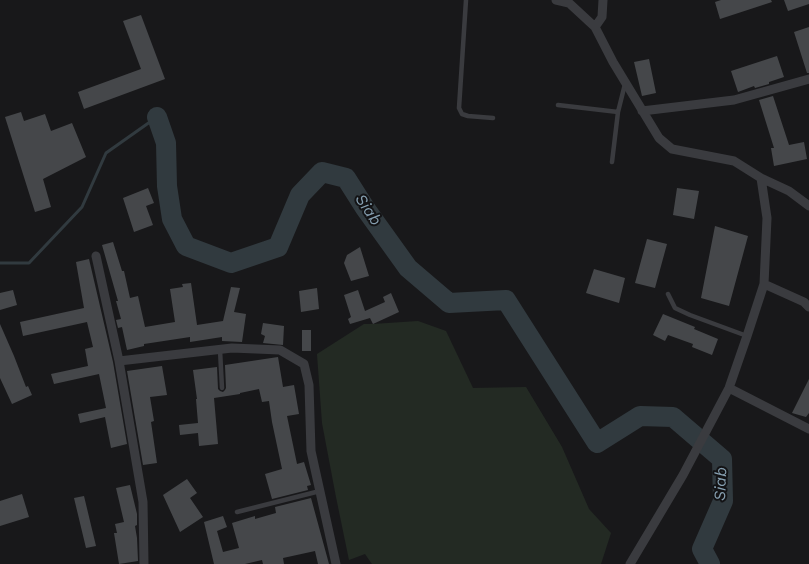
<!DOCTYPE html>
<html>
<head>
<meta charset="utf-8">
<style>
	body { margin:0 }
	canvas { display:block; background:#18181a }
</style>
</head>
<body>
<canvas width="809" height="564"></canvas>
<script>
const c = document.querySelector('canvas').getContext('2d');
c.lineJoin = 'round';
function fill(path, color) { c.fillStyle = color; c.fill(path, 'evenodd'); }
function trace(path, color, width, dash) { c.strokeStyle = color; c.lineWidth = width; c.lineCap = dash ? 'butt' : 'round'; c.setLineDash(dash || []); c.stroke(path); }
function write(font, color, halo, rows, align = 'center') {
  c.font = font + ' "Work Sans",sans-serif'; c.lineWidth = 4; c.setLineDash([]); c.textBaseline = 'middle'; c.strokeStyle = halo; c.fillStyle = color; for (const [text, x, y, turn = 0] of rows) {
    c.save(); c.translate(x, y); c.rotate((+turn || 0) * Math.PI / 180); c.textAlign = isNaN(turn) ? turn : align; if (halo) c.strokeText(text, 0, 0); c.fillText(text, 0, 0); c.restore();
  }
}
const green = new Path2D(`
	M418 321 446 331 473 388 526 387 562 447 589 509 611 533 601 564H372L365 554 349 560 336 497 322 423 317 354 364 324H373Z`);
const stream = new Path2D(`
	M0 263H29L82 207 106 153 157 117`);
const river = new Path2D(`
	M157 117 166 143 167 186 172 219 186 246 231 263 278 247 300 195 322 172 346 178 365 208 408 268 449 303 506 300 597 443 640 416 673 417 722 459 723 501 702 549 710 564`);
const building = new Path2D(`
	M721 0H771L772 2 720 19 715 2Z
	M784 0H809V4L788 11Z
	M141 15 165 79 84 109 78 92 141 69 123 21Z
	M809 27V73H807L794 32Z
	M777 56 784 77 769 82V84L755 88 754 86 738 92 731 71Z
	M649 59 656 93 642 96 634 62Z
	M773 96 789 145 804 142 807 159 774 166 771 148H774L759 100Z
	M21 112 24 121 45 114 51 131 72 123 86 157 43 179 51 207 35 212 5 117Z
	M148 188 154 203 146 206 153 225 134 232 123 198Z
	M677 188 699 191 694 219 673 215Z
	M715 226 748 236 729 306 701 298Z
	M647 239 667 244 655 288 635 283Z
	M113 242 122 271H124L130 298 138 296 145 327 175 322 170 289 183 287 182 284 191 283 197 325 223 321 231 287 240 288 234 312 246 314 242 342 222 341V337L190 342V337L144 344V346L127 350 122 327 118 328 116 320 121 319 116 301H118L102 245Z
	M360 247 369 276 351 281 344 263 347 255Z
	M89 259 113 362 127 444 111 448 105 417 80 423 78 414 106 408 99 374 54 384 51 374 88 366 85 349 93 347 87 322 23 336 20 322 84 308 76 262Z
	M594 269 625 278 619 303 586 293Z
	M317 288 319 309 301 312 299 291Z
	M13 290 17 305 0 310V293Z
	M358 290 365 311 385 302 383 297 391 293 399 312 373 324 370 318 350 324 348 319 351 317 344 295Z
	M663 314 695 327 694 329 718 339 712 355 692 347 693 344 668 335 665 341 653 335Z
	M263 323 284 326 283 345 263 343 265 336 261 334Z
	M0 324 14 356 26 387 28 386 32 395 12 404 0 378Z
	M302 330H311V351H302Z
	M278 357 283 387 294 385 299 414 287 416 297 464 304 462 311 485 307 486 308 490 272 499 265 474 282 469 272 422 269 401 262 402 259 389 240 393V394L214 398 218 444 199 446 198 433 180 435 179 425 198 423 196 399H197L193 370 217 367 218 389 220 391 223 392 225 390 226 388 225 365Z
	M162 366 167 395 150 397 154 421 151 422 157 463 143 465 127 371Z
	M809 379V413L806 417 792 413Z
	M187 479 197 493 190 498 203 517 180 532 163 495Z
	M130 485 137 514V525L135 526 137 538 138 561 119 564 114 533H117L115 524 124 522 116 488Z
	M22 494 29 517 0 526V501Z
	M84 496 96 546 86 548 74 498Z
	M311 498 329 564H318L315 551 283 558 284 564H263L262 560 245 564H214L204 522 223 516 227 527 217 531 223 552 239 548 232 523 255 516V519L276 513 275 507Z`);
const service = new Path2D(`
	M466 0 459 108 462 114 468 116 493 118
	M558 105 618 112 625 84
	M612 162 618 112
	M668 294 675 308 690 315 747 336
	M220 350 222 388
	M237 512 320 491`);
const minor = new Path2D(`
	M556 0 569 3 595 27 613 62 659 138 672 149 734 161 761 178 767 218 764 284 747 336 729 388 683 475 630 564
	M595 27 602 17 603 0
	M642 111 734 100 809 79
	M761 178 789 191 809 206
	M96 256 119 361 143 502 144 564
	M764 284 804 302 809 307
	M119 361 232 348 280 350 304 364 309 385 311 451 336 564
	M729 388 809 429`);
const waterNames = [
	["Siab",368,210,56],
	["Siab",721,484,-88]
];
fill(green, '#232a23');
trace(stream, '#313a3f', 3);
trace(river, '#313a3f', 20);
fill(building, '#45474a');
trace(service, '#3a3b3f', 4.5);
trace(minor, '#3a3b3f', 9);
write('italic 16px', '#869fb0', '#131315', waterNames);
</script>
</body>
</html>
